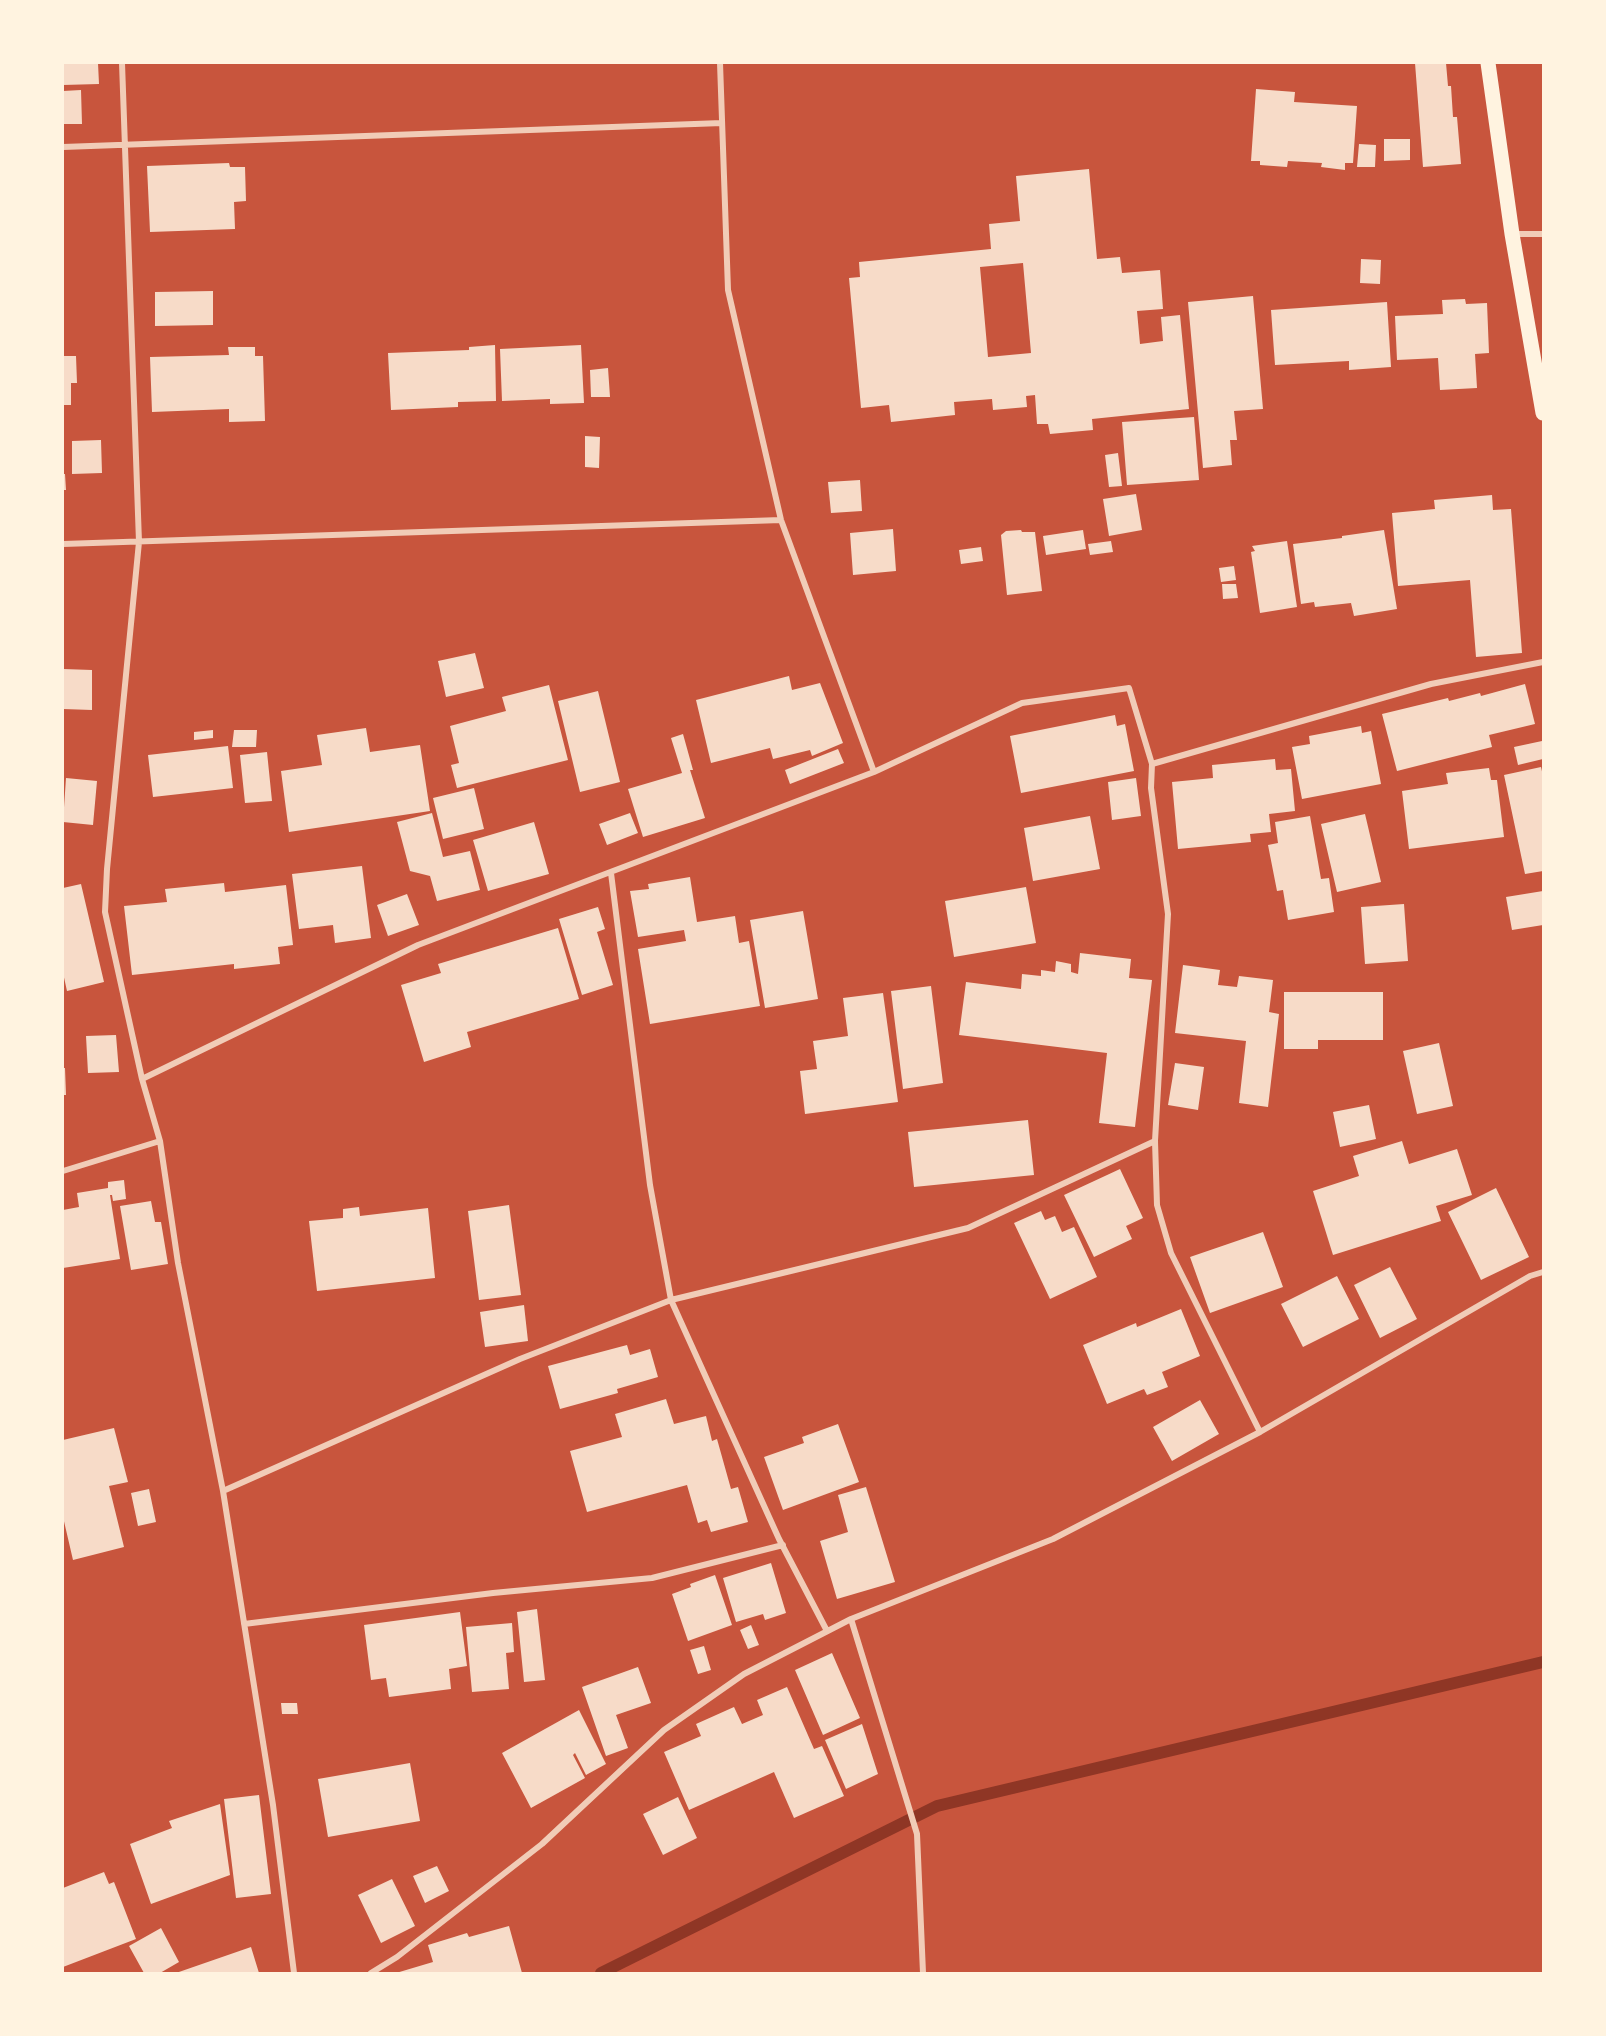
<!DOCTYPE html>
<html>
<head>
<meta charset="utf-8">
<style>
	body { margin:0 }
	#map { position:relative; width:1606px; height:2036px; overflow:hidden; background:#c8553d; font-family:Mulish,sans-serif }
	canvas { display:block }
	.frame { position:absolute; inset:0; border:64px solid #fff3e0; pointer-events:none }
</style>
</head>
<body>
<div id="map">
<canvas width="1606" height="2036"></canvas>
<div class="frame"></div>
</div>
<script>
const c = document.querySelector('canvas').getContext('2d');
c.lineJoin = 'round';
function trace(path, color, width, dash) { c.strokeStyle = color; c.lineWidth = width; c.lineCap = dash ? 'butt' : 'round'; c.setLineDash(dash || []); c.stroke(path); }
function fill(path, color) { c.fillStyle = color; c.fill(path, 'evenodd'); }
const stream = new Path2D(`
	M601 1973 937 1806 1543 1662`);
const building = new Path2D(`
	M63 63H98L99 84 63 85Z
	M1415 63H1446L1448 86H1451L1453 117H1457L1461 164 1423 167Z
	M1256 89 1295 92 1294 102 1357 106 1353 163H1345V170L1321 167 1322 163 1288 161 1287 167 1260 165V161H1251Z
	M81 90 82 124H63V91Z
	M1384 139H1410V160L1384 161Z
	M1359 144 1376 145 1375 167H1357Z
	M229 163 230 167H245L246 201 234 202 235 229 150 232 147 166Z
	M1089 169 1097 259 1120 257 1122 273 1160 270 1163 309 1137 311 1140 344 1163 341 1161 317 1180 315 1189 409 1092 419 1093 430 1050 434 1048 424H1037L1035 395 1026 396 1027 407 993 410 992 399 954 402 955 415 891 422 889 405 861 408 849 278 860 277 859 262 991 249 989 224 1020 221 1016 176ZM1023 263 1031 353 988 357 980 267Z
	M1361 259 1381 260 1380 284 1360 283Z
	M213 291V325L155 326V292Z
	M1253 296 1263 409 1234 411 1237 440H1230L1232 465 1203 468 1188 302Z
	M1465 299 1466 304 1487 303 1489 353 1475 354 1477 388 1440 390 1438 358 1397 360 1395 316 1443 314 1442 300Z
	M1387 302 1391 367 1349 370V361L1275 365 1271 310Z
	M495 345 496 401 458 402V407L391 410 388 353 469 350V347Z
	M581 345 584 403 550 404V399L502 401 500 349Z
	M228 347H255V356H263L265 421 229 422V409L152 412 150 357 229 355Z
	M63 356H76L77 383H71V405H63Z
	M608 368 610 397H591L590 370Z
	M1194 417 1199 480 1127 485 1122 422Z
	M585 436 600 437 599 468 585 467Z
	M101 440 102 473 72 474V441Z
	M1118 453 1122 486 1109 487 1105 455Z
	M63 474H65L66 490H63Z
	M860 480 862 511 831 513 828 482Z
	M1136 494 1142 530 1109 536 1103 499Z
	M1492 495 1493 510 1511 509 1522 653 1476 657 1470 580 1398 586 1392 513 1435 509 1434 500Z
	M893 529 896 571 853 575 850 533Z
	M1021 530 1022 532H1035L1042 591 1007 595 1001 535 1006 531Z
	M1083 530 1086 549 1046 555 1043 536Z
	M1384 530 1397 609 1354 616 1351 603 1315 607 1314 602 1301 604 1293 544 1342 538V536Z
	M1111 541 1113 552 1090 555 1088 544Z
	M1287 541 1297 607 1260 613 1251 552 1255 551 1252 546Z
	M981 547 983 561 961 564 959 550Z
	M1234 566 1236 580 1221 582 1219 568Z
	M1222 584H1236L1238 598 1223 599Z
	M475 653 484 688 446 697 438 661Z
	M63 669 92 670V710L63 709Z
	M789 676 792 690 820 683 843 743 812 756 810 750 773 759 770 748 711 763 696 700Z
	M1525 684 1535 724 1489 735 1492 747 1397 771 1382 714 1448 698 1449 701 1480 693 1481 696Z
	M549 685 568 760 457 788 451 765 459 763 450 726 506 711 502 697Z
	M598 691 620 782 580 792 558 701Z
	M1115 715 1117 726 1125 724 1134 771 1021 793 1010 736Z
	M1361 726 1362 733 1371 731 1381 784 1302 799 1292 747 1310 744 1309 736Z
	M366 728 370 752 420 745 430 811 289 832 281 771 322 765 317 735Z
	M213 730V738L194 740V732Z
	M234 730H257L256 747H232Z
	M683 734 693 770H690L705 818 643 837 628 789 682 773 671 738Z
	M1542 741 1543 759 1518 765 1514 747Z
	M228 746 233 788 153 797 148 755Z
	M838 749 844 763 790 784 785 770Z
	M267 752 272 801 245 803 240 755Z
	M1275 759 1276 770 1291 769 1295 811 1269 814 1271 832 1250 834 1251 842 1178 849 1172 782 1213 778 1212 765Z
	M1541 767 1543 776V871L1525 874 1504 775Z
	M1489 768 1491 780H1497L1504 837 1409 849 1402 791 1448 784 1446 773Z
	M66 778 97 781 93 825 63 822Z
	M1136 778 1141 816 1112 820 1108 782Z
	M474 788 484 829 443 839 433 798Z
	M432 813 443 857 470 851 480 890 437 901 430 876 410 871 397 822Z
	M630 813 638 833 607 845 599 824Z
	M1365 814 1381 882 1337 892 1321 824Z
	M1090 816 1100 869 1033 881 1024 828Z
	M1310 816 1321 879 1329 878 1334 912 1288 920 1283 890 1277 891 1268 845 1278 843 1275 822Z
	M534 822 549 874 488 891 473 840Z
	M362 866 371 938 335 943 333 925 299 929 292 874Z
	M690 877 697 922 735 916 739 943 749 941 760 1006 650 1024 638 949 686 941 684 930 638 937 630 891 649 889 648 884Z
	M224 883 225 892 286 885 293 945 278 947 280 964 234 969V964L132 975 124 906 167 902 165 889Z
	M81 884 104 982 67 991 63 973V888Z
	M1026 887 1036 943 954 957 945 901Z
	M1543 891V925L1512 930 1506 897Z
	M407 894 419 925 388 936 377 905Z
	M1404 904 1408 961 1365 964 1361 907Z
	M598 907 605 929 597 932 613 985 582 995 559 919Z
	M803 911 818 999 765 1008 750 920Z
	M558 928 579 999 467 1032 471 1047 424 1062 401 985 441 973 438 964Z
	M1080 953 1131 959 1129 978 1152 980 1135 1127 1099 1123 1107 1053 959 1035 966 982 1021 989 1022 974 1041 976V970L1055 972 1056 961 1071 964V972L1078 974Z
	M1183 965 1220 970 1218 985 1237 987 1239 976 1273 980 1269 1012 1279 1014 1268 1107 1239 1103 1246 1041 1175 1033Z
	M931 986 943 1083 903 1089 891 991Z
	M1284 992H1383V1040H1318V1049H1284Z
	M883 993 898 1102 805 1114 800 1071 817 1069 813 1041 848 1036 843 998Z
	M116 1035 119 1072 88 1073 86 1036Z
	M1439 1043 1453 1106 1417 1114 1403 1051Z
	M1175 1063 1204 1067 1198 1110 1168 1105Z
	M63 1068H65L66 1095H63Z
	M1369 1105 1376 1139 1340 1147 1333 1112Z
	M1028 1120 1034 1175 914 1187 908 1132Z
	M1402 1141 1409 1164 1457 1149 1472 1195 1436 1206 1441 1221 1333 1255 1313 1191 1359 1176 1353 1156Z
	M1120 1169 1143 1218 1126 1226 1132 1239 1094 1257 1064 1195Z
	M124 1180 126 1199 113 1201 112 1195H110L120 1259 63 1268V1210L79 1207 77 1193 108 1188V1182Z
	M1496 1188 1529 1257 1481 1280 1448 1212Z
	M151 1201 155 1222H161L168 1264 131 1270 120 1206Z
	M509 1205 521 1295 479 1300 468 1211Z
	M359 1207 360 1216 428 1208 435 1278 317 1291 309 1221 343 1218V1209Z
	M1041 1211 1045 1220 1055 1216 1062 1232 1074 1227 1097 1277 1050 1299 1014 1223Z
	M1263 1232 1283 1287 1210 1313 1190 1257Z
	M1390 1267 1417 1319 1380 1338 1354 1285Z
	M1337 1276 1359 1319 1303 1347 1281 1304Z
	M524 1305 528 1341 485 1347 480 1312Z
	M1181 1309 1200 1356 1162 1372 1168 1387 1147 1395 1144 1389 1107 1404 1083 1345 1136 1323 1137 1327Z
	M627 1345 630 1355 650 1349 658 1377 617 1389 618 1393 560 1409 548 1366Z
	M666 1399 674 1424 706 1416 712 1441 717 1439 731 1489 738 1487 748 1522 711 1532 707 1520 698 1523 687 1485 587 1512 570 1451 622 1437 615 1414Z
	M1200 1400 1219 1434 1172 1461 1153 1427Z
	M838 1424 859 1482 783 1510 764 1457 804 1443 802 1437Z
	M114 1428 128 1482 109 1486 124 1547 73 1560 63 1517V1440Z
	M866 1487 895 1582 837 1599 820 1541 848 1532 838 1495Z
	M149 1489 156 1522 138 1526 131 1493Z
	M771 1563 786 1613 765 1620 763 1614 736 1622 723 1578Z
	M715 1575 732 1625 688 1641 672 1594 691 1587 690 1584Z
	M537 1609 545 1680 524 1682 517 1612Z
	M460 1612 467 1666 449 1669 451 1689 389 1697 386 1678 371 1680 364 1625Z
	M512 1623 514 1652 506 1653 509 1689 472 1692 466 1627Z
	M751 1625 759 1645 748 1649 740 1630Z
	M704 1646 711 1670 698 1674 690 1650Z
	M832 1653 860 1718 823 1735 795 1670Z
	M638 1667 651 1703 616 1715 628 1748 606 1756 582 1687Z
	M787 1687 814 1749 822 1746 844 1796 794 1818 774 1772 689 1810 664 1752 701 1736 696 1724 734 1707 742 1724 763 1715 757 1700Z
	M281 1703H297L298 1714H282Z
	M579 1710 606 1764 586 1775 575 1753 573 1755 585 1778 531 1808 502 1753Z
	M862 1724 878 1774 846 1789 825 1740Z
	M410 1763 420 1821 328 1837 318 1779Z
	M259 1795 271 1894 236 1898 224 1799Z
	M678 1797 697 1838 663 1855 643 1814Z
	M220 1804 230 1875 151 1904 130 1844 172 1828 169 1821Z
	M437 1866 449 1891 425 1903 413 1876Z
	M104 1872 109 1884 114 1882 136 1939 63 1967V1888Z
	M392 1879 415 1926 381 1943 358 1895Z
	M509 1926 522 1973H396L433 1962 428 1945 467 1933 469 1937Z
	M161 1928 179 1962 160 1973H144L129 1946Z
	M251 1947 259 1973H176Z`);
const minor = new Path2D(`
	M122 63 139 542 107 869 105 912 142 1079 160 1141 178 1263 223 1491 273 1805 294 1973
	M720 63 728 290 781 520 874 772
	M63 147 722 123
	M1514 234H1543
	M63 544 781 520
	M1152 764 1151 788 1168 914 1155 1141 1157 1205 1171 1253 1260 1432
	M611 873 650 1185 671 1300 779 1539 827 1631
	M142 1079 418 945 874 772 1022 703 1129 688 1152 764 1431 684 1543 662
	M63 1171 160 1141
	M223 1491 520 1359 671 1300 968 1228 1155 1141
	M851 1619 917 1834 923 1973
	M244 1624 493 1593 652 1578 783 1545
	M371 1973 397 1957 542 1844 664 1730 744 1674 851 1619 1053 1539 1260 1432 1530 1276 1543 1272`);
const primary = new Path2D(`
	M1488 63 1512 234 1543 413`);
trace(stream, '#8f3625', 12);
fill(building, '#f7dbc8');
trace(minor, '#f1ccb7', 6);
trace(primary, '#fff3e0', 15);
</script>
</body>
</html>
